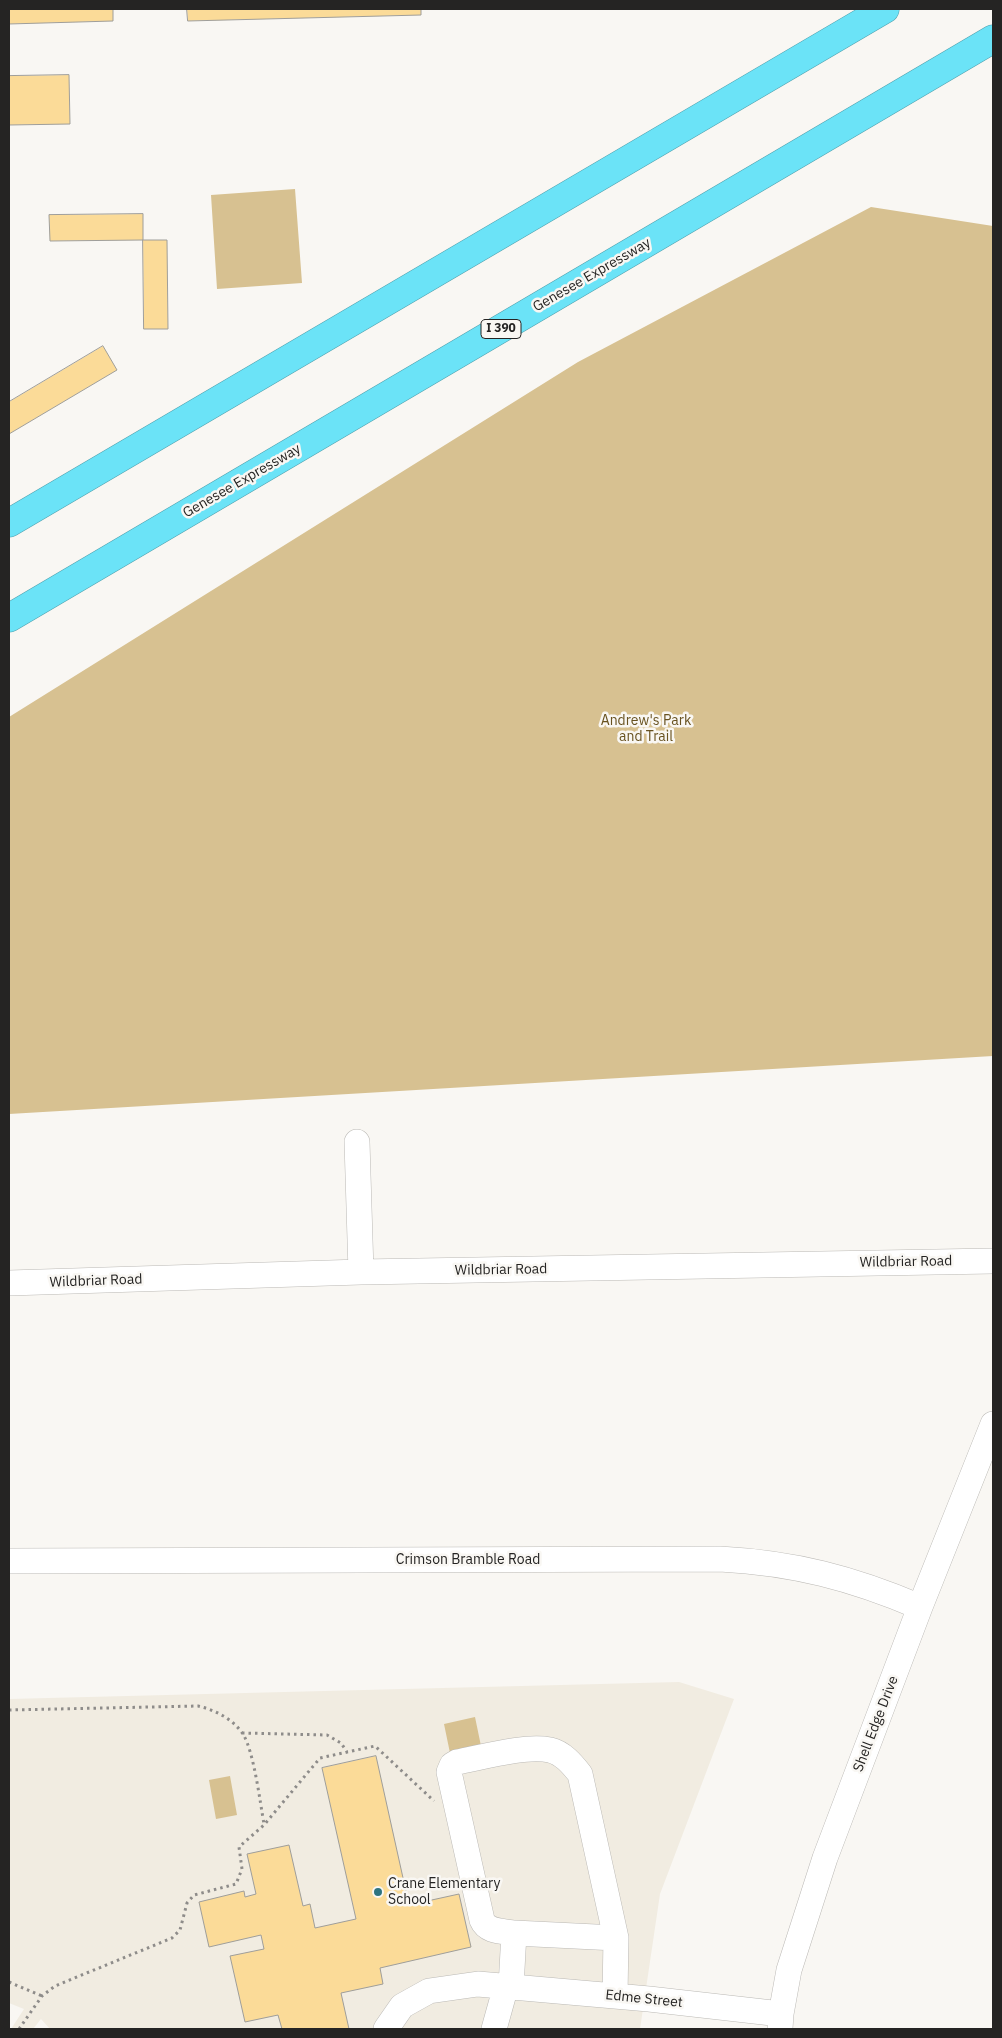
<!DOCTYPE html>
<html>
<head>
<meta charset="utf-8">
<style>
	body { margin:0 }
	#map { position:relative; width:1002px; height:2038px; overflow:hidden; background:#f9f7f3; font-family:"IBM Plex Sans",sans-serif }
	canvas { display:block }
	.frame { position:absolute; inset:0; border:10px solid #252423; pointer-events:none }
</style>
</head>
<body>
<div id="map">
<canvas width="1002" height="2038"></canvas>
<div class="frame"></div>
</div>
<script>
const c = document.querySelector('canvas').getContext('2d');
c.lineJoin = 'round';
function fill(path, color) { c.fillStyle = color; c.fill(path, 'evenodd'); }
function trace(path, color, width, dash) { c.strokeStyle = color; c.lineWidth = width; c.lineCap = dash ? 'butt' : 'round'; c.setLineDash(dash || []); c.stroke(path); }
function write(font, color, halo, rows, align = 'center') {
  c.font = font + ' "IBM Plex Sans",sans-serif'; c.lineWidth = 5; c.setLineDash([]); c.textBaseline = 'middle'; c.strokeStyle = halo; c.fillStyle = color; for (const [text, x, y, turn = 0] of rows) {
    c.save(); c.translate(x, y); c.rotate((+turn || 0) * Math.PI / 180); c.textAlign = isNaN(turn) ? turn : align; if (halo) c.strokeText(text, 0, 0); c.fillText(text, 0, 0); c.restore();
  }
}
const built = new Path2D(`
	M679 1682 734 1699 660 1894 640 2029H50L41 2019 33 2029H11L24 2009 9 2003V1699Z`);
const green = new Path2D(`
	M295 189 302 283 217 289 211 195Z
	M871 207 993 226V1056L9 1114V717L578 362Z
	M475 1717 481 1746 450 1753 444 1724Z
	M230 1776 237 1815 216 1819 209 1780Z`);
const building = new Path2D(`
	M9 9H113V21L9 24Z
	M187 9H421V15L188 21Z
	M69 75 70 124 9 125V76Z
	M143 214V240L50 241 49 215Z
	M143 240H167L168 329H144Z
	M103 346 117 370 9 434V402Z
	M376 1756 409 1905 459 1894 471 1947 380 1968 383 1984 341 1993 349 2029H282L278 2015 245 2022 230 1956 264 1949 261 1935 209 1947 199 1902 244 1891 245 1897 256 1894 247 1854 289 1845 303 1906 310 1904 315 1928 356 1919 322 1768Z`);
const path = new Path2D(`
	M9 1710 198 1706C215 1710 233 1719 243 1734 254 1752 260 1802 264 1824
	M242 1733 327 1735 341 1743 347 1752
	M9 1982 42 1996
	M19 2029 42 1996 55 1986 172 1938 180 1930 187 1903 194 1895 236 1884 242 1869 239 1847 264 1825 320 1758 375 1746 434 1801`);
const minor = new Path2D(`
	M357 1142 361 1272
	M9 1283 361 1272 993 1261
	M9 1561 720 1559C794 1563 852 1578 920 1607
	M514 1933 616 1938
	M511 1987 514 1933C502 1931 487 1932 482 1920L449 1772 452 1765 457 1762C483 1757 525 1745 550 1750 563 1753 572 1764 580 1774L616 1938 615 1996
	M386 2029 402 2006 429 1991 478 1984 649 1999 781 2014
	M494 2029 506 1986
	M780 2029 781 2014 789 1970 825 1858 920 1607 993 1424`);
const highway = new Path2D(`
	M9 523 885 9
	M9 618 993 39`);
const markers = [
	[378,1892,5,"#2d7480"]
];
const shields = [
	[501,329,40]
];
const shieldNames = [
	["I 390",501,329]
];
const streetNames = [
	["Genesee Expressway",592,275,-30],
	["Genesee Expressway",242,481,-30],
	["Wildbriar Road",906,1262,-1],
	["Wildbriar Road",501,1270,-1],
	["Wildbriar Road",96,1281,-2],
	["Crimson Bramble Road",468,1560],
	["Shell Edge Drive",876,1724,-69],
	["Edme Street",644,1999,6]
];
const parkNames = [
	["Andrew's Park",646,721],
	["and Trail",646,737]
];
const poiNames = [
	["Crane Elementary",388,1884],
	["School",388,1900]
];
fill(built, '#f1ece1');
fill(green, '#d7c191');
fill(building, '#fbdb98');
trace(building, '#9f9e9a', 1);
trace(minor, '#bbb9b5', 26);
trace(highway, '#52a0ad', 29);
trace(path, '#8e8c8a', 3, [2.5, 4]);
trace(minor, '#fff', 25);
trace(highway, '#6be3f7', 28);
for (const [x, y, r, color] of markers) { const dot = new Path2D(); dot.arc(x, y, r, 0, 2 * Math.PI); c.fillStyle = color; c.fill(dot); trace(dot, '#f9f7f3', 2); }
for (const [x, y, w] of shields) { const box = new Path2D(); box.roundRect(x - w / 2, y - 9.5, w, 19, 4); c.fillStyle = '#f9f7f3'; c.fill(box); trace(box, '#252423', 1); }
write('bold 12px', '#252423', null, shieldNames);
write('14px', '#252423', '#f9f7f3', streetNames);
write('14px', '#685220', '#f9f7f3', parkNames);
write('14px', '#252423', '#f9f7f3', poiNames, 'left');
</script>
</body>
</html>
